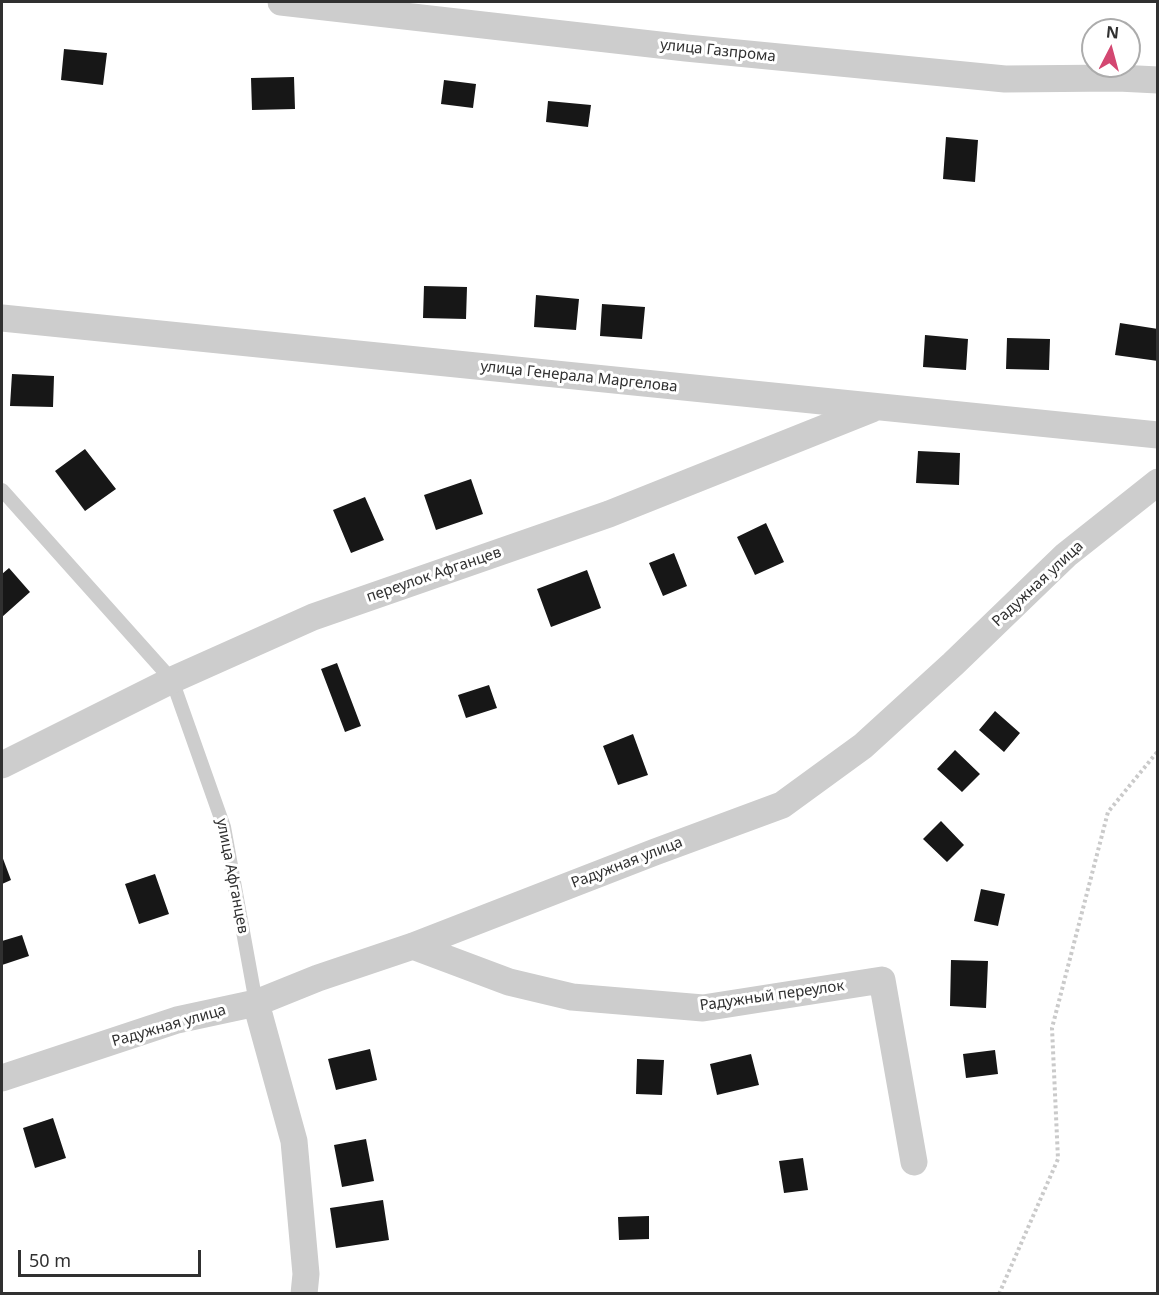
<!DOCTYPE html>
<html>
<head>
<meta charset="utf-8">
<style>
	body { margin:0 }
	#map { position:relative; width:1159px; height:1295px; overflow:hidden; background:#fff; font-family:"Noto Sans",sans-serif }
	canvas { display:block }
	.frame { position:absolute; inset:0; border:3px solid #303030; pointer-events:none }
	.north { position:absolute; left:1081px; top:18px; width:60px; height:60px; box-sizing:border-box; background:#fff; border:2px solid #acacac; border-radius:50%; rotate:6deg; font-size:16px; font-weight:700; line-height:24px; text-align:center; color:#303030 }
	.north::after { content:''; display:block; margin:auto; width:21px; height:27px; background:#d34771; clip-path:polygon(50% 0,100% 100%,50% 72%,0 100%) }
	.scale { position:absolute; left:18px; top:1250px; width:183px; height:27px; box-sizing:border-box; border:3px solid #303030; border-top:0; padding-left:8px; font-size:18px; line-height:21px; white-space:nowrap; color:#303030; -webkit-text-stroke:4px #fff; paint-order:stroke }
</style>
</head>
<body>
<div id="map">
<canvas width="1159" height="1295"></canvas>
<div class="frame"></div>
<div class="north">N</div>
<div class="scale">50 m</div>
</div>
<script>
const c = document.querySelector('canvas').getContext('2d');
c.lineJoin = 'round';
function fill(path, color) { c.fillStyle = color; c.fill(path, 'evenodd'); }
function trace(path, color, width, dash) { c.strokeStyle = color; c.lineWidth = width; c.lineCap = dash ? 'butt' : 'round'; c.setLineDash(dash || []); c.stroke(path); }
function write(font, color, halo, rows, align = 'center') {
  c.font = font + ' "Noto Sans",sans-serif'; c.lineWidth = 6; c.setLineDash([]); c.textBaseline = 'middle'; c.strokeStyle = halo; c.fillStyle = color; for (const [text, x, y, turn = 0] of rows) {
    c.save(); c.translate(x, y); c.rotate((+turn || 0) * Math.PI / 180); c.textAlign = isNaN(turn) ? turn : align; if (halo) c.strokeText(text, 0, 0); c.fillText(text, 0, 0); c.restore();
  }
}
const building = new Path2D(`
	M64 49 107 53 103 85 61 80Z
	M294 77 295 109 252 110 251 78Z
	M444 80 476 84 473 108 441 104Z
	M548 101 591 105 588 127 546 122Z
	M946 137 978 140 975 182 943 179Z
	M424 286 467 287 466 319 423 318Z
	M536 295 579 299 576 330 534 327Z
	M602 304 645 307 642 339 600 336Z
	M1120 323 1158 329V361L1115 355Z
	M925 335 968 339 966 370 923 367Z
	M1007 338 1050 339 1049 370 1006 369Z
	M12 374 54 376 53 407 10 406Z
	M85 449 116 489 85 511 55 471Z
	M918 451 960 453 959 485 916 483Z
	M471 479 483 514 436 530 424 495Z
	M365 497 384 540 351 553 333 510Z
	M766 523 784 562 755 575 737 537Z
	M674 553 687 586 663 596 649 563Z
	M9 568 30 592 2 617V574Z
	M587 570 601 608 551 627 537 589Z
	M337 663 361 726 345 732 321 669Z
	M489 685 497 708 466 718 458 695Z
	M995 711 1020 733 1004 752 979 730Z
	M633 734 648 775 618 785 603 746Z
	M955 750 980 774 962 792 937 769Z
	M941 821 964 845 947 862 923 839Z
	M2 856 11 880 2 884Z
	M155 874 169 914 139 924 125 884Z
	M981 889 1005 894 998 926 974 921Z
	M22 935 29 956 2 965V941Z
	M951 960 988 961 986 1008 950 1006Z
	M370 1049 377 1080 336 1090 328 1059Z
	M995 1050 998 1074 966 1078 963 1054Z
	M751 1054 759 1085 717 1095 710 1064Z
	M637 1059 664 1060 662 1095 636 1094Z
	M53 1118 66 1158 35 1168 23 1128Z
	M366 1139 374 1181 342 1187 334 1145Z
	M803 1158 808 1190 784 1193 779 1161Z
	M383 1200 389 1240 336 1248 330 1208Z
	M649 1216V1239L619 1240 618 1217Z`);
const path = new Path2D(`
	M999 1294 1058 1159 1052 1028 1108 812 1158 751`);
const service = new Path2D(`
	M2 490 172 680 224 827 256 1003`);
const minor = new Path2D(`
	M281 2 686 48 1005 79 1118 78 1158 80
	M2 318 1158 435
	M2 765 172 680 313 617 609 514 872 409
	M413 946 509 982 572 997 703 1008 882 980 914 1162
	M256 1003 294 1141 306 1274 304 1294
	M2 1078 177 1020 256 1003 318 978 413 946 655 852 782 805 863 746 953 664 1066 555 1158 482`);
const streetNames = [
	["улица Газпрома",718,51,6],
	["улица Генерала Маргелова",579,377,6],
	["переулок Афганцев",434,575,-19],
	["Радужная улица",1038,584,-43],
	["Радужная улица",627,863,-21],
	["улица Афганцев",232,876,79],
	["Радужный переулок",772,996,-8],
	["Радужная улица",169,1026,-16]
];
fill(building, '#171717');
trace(path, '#cacaca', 4, [3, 3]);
trace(service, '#cdcdcd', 14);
trace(minor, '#cdcdcd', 27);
write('15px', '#303030', '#fff', streetNames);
</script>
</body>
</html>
